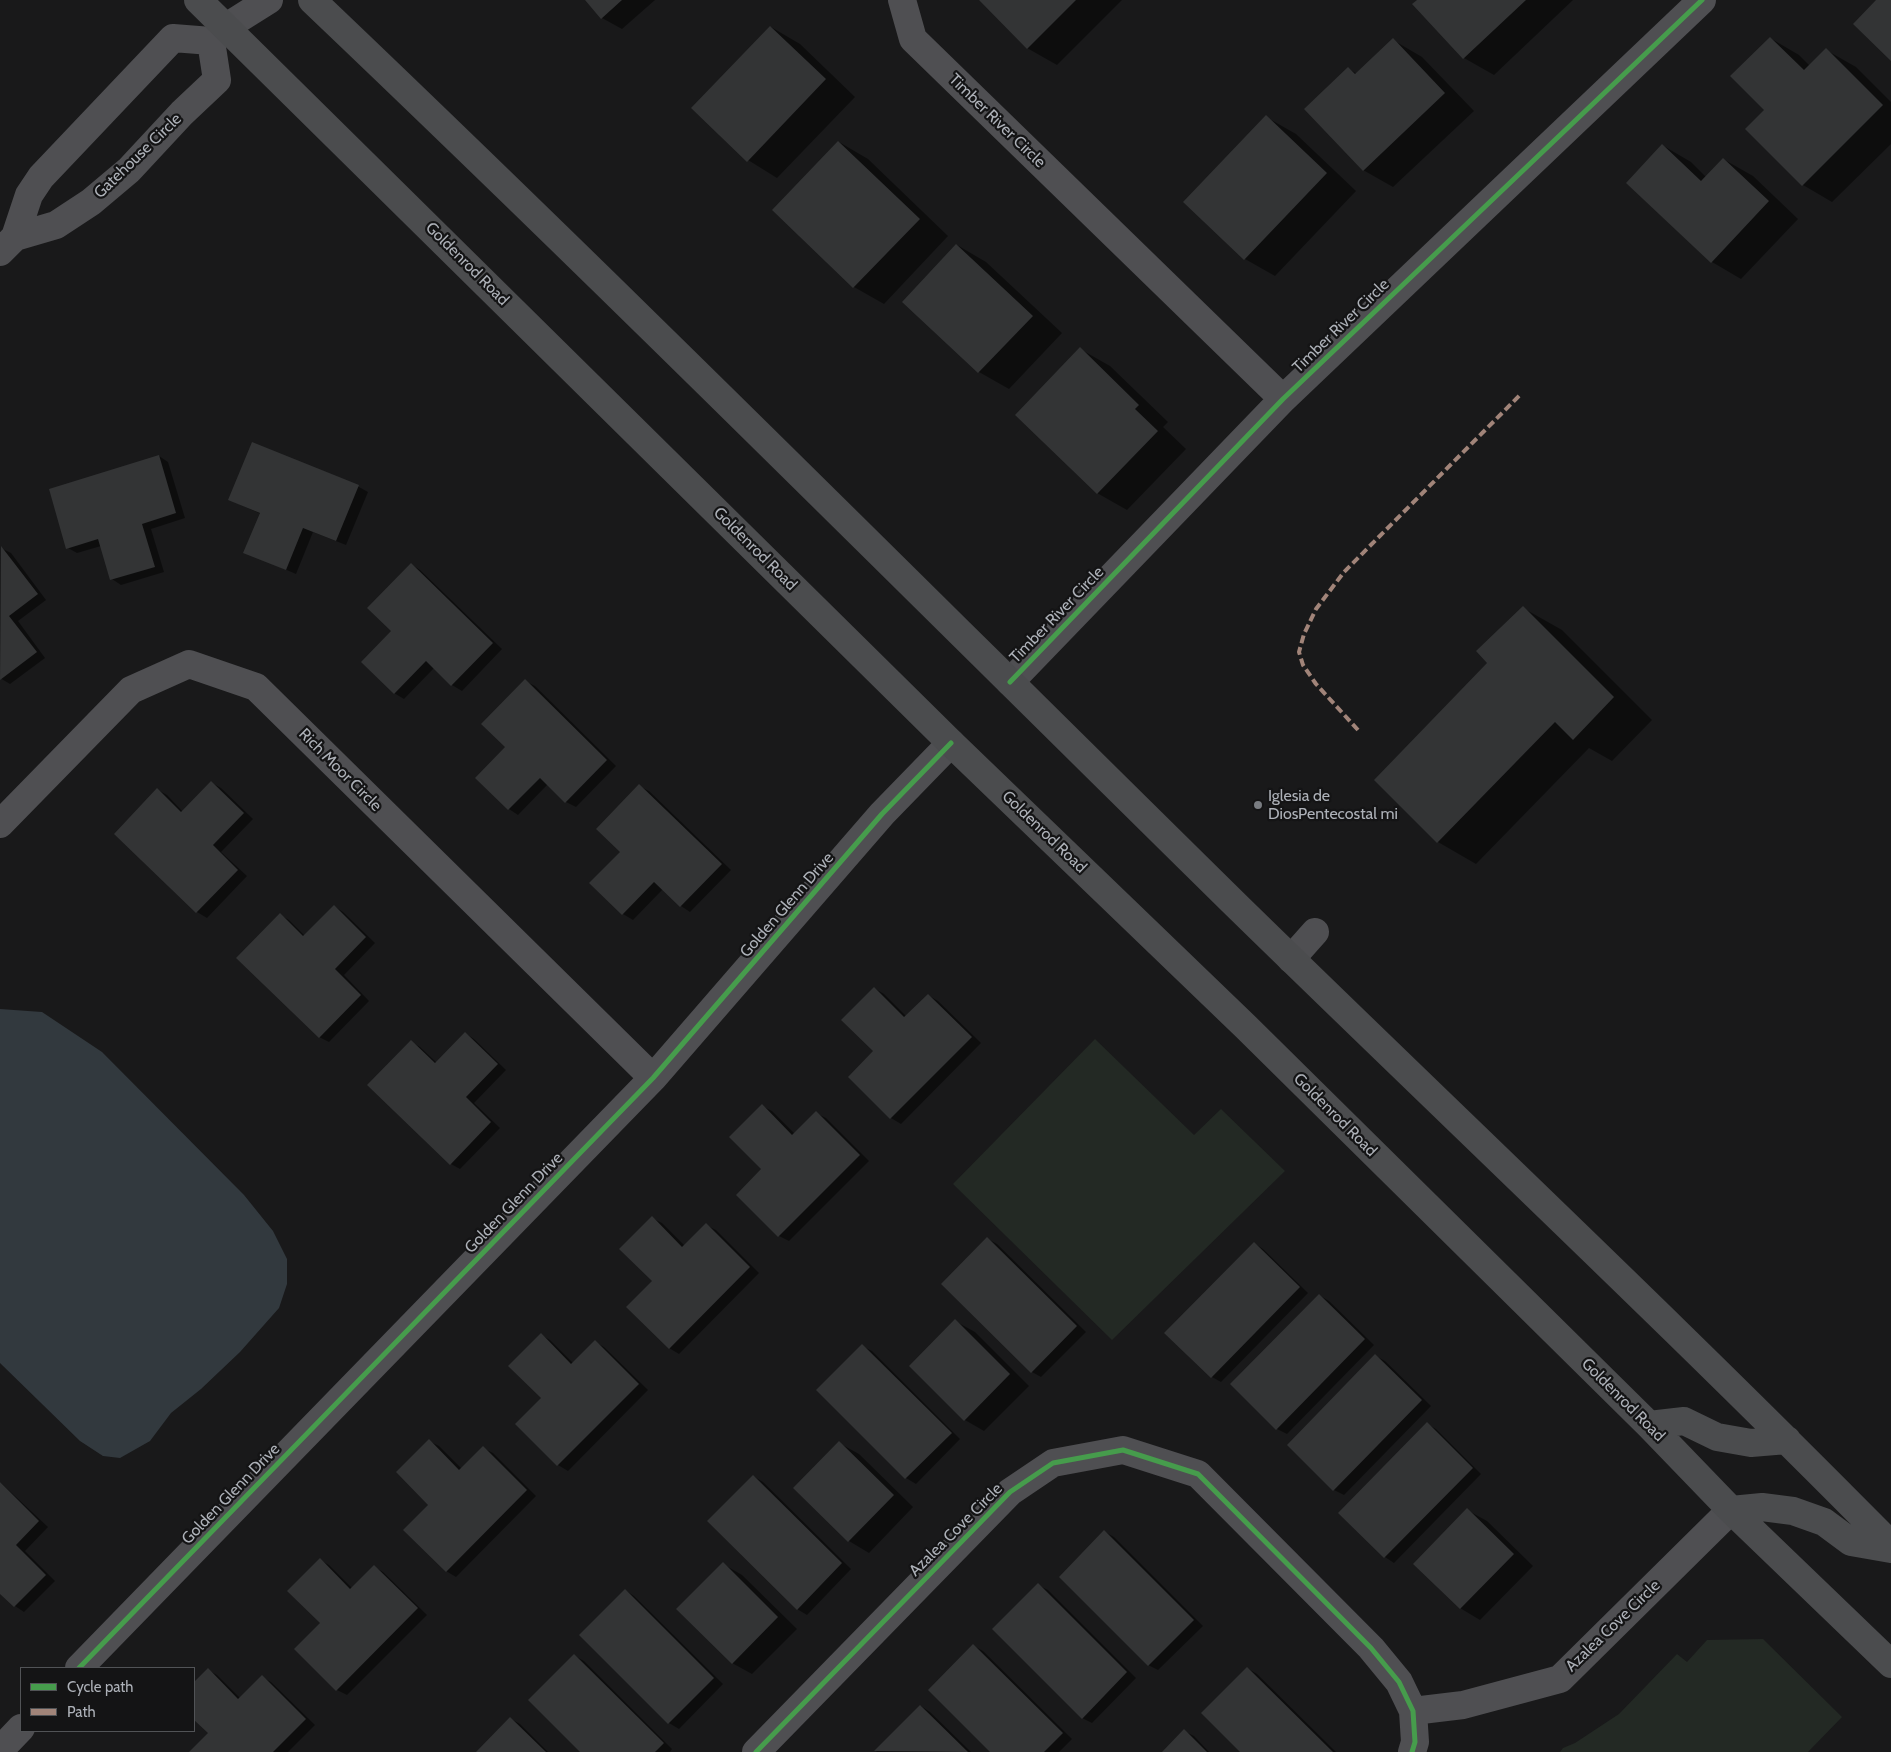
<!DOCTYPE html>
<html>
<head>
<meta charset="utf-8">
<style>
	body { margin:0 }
	#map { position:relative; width:1891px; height:1752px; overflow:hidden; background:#19191a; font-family:Cabin,sans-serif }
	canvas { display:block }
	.legend { position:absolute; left:20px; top:1667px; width:175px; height:65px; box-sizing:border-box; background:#141415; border:1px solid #515356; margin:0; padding:6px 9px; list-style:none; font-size:15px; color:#adb1b8 }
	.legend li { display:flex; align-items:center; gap:10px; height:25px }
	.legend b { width:25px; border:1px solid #515356 }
</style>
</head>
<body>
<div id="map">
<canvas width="1891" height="1752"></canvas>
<ul class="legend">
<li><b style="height:6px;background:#469c4c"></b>Cycle path</li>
<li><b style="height:6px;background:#a18479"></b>Path</li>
</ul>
</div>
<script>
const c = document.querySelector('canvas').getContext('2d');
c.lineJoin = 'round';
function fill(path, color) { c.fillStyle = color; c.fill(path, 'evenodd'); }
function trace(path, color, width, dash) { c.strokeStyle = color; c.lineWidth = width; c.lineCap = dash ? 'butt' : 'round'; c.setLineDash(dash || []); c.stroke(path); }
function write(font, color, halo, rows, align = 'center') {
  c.font = font + ' Cabin,sans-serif'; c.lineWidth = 4.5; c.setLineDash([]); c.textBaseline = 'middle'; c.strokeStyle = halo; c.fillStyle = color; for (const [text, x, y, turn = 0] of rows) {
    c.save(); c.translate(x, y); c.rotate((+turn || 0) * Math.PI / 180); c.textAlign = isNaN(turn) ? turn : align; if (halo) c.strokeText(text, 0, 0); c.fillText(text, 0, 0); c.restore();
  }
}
const green = new Path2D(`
	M1095 1039 1194 1135 1221 1109 1285 1171 1112 1340 953 1184Z
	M1763 1639 1842 1717 1808 1752H1560L1563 1748 1575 1743 1619 1714 1677 1654 1687 1662 1707 1640Z`);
const water = new Path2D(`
	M0 1009 42 1012 102 1052 244 1195 273 1231 287 1259V1284L279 1308 240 1352 201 1389 171 1413 150 1441 120 1458 103 1456 80 1441 0 1363Z`);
const shadow = new Path2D(`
	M586 0H655L622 29 602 18Z
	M981 0H1122L1057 65 1027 48Z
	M1419 0H1573L1494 75 1464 58 1414 5Z
	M771 27 800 44 855 97 777 178 748 160Z
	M1770 38 1799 55 1810 66 1826 50 1856 67 1891 102V144L1832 202 1803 185 1746 129 1766 110Z
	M1393 40 1422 57 1474 111 1393 187 1363 170 1349 69 1357 74Z
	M1266 117 1296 134 1356 191 1275 276 1245 259 1185 202Z
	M839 142 868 159 948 236 884 304 854 287Z
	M1662 145 1691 162 1706 177 1723 159 1753 176 1798 219 1741 279 1712 262Z
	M957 245 986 262 1062 333 1009 389 979 372 904 302Z
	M1080 349 1110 366 1168 422 1163 427 1186 449 1127 510 1097 493Z
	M253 444 359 487 368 492 346 545 313 532 296 574 245 552 261 514 230 500Z
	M159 456 168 462 185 518 151 529 164 572 121 585 112 579 101 546 77 553 68 548Z
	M1 548 11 553 46 600 18 621 45 658 10 684 0 678Z
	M411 564 420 570 502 649 462 691 452 685 434 668 404 699 394 693 393 631Z
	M1523 608 1562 630 1652 720 1612 761 1589 748 1476 864 1438 842 1489 663Z
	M525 681 535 686 616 766 576 807 566 802 548 784 518 815 509 809 477 778 507 747Z
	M212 783 221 788 253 819 221 852 247 876 207 918 197 912 116 833 158 790 167 795 183 812Z
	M639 786 649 791 731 870 690 912 681 906 663 889 633 920 623 914 591 883 622 852Z
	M334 906 343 912 375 943 344 975 369 1001 329 1042 319 1037 280 915 289 920 305 936Z
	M874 988 884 994 907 1017 928 995 938 1001 981 1043 901 1124 891 1118 850 1077 875 1051Z
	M465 1033 474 1039 506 1070 474 1103 500 1128 460 1169 451 1164 411 1042 420 1047 437 1063Z
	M762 1106 772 1111 795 1134 816 1113 826 1118 869 1161 789 1241 779 1236 763 1169Z
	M652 1218 662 1223 685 1246 706 1225 716 1230 759 1273 679 1354 669 1348 654 1281Z
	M988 1239 997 1244 1086 1332 1041 1377 1032 1372Z
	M1254 1243 1263 1249 1308 1293 1221 1382 1212 1377Z
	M1319 1295 1329 1301 1374 1345 1287 1434 1277 1429Z
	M955 1321 975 1332 1029 1386 984 1431 965 1420Z
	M541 1335 550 1340 573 1363 595 1342 604 1347 648 1390 568 1471 558 1465 517 1424 542 1398Z
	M862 1346 872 1351 960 1439 916 1484 906 1478 818 1390Z
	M1376 1356 1385 1361 1431 1406 1344 1495 1334 1490Z
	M1427 1424 1436 1429 1481 1474 1394 1563 1385 1557 1340 1513Z
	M429 1441 439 1446 462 1469 483 1448 493 1453 536 1496 456 1577 446 1571Z
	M839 1443 859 1454 913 1507 869 1553 849 1541 794 1488Z
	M753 1476 763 1482 851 1569 807 1615 797 1609Z
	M0 1482 48 1527 25 1551 55 1581 24 1612 15 1606 0 1592Z
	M1467 1510 1487 1521 1533 1566 1480 1620 1460 1608Z
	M1105 1532 1114 1537 1203 1626 1158 1670 1148 1665Z
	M320 1560 329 1565 352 1588 374 1567 383 1572 427 1615 347 1695 337 1690 296 1649 321 1623Z
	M723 1564 742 1575 797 1629 752 1674 732 1663Z
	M1038 1585 1048 1590 1136 1678 1092 1723 1082 1718Z
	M625 1590 634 1596 723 1684 679 1729 669 1723 580 1635Z
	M974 1646 983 1651 1072 1739 1059 1752H991Z
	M575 1656 584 1661 672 1749 670 1752H582Z
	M1247 1668 1257 1674 1336 1752H1242Z
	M208 1670 217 1675 240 1698 262 1677 271 1682 315 1725 288 1752H190L209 1733 194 1718V1684Z
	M921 1706 930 1712 971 1752H877L876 1751Z
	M511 1719 520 1724 548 1752H477Z
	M1184 1731 1194 1736 1209 1752H1163Z`);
const building = new Path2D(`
	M585 0H622L601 19Z
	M979 0H1076L1027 49Z
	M1417 0H1526L1463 59 1412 4Z
	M1876 0H1891V61L1853 24Z
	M770 26 826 79 747 162 691 108Z
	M1770 37 1804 70 1826 48 1883 105 1802 186 1745 129 1764 110 1730 76Z
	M1393 38 1445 93 1363 171 1304 109 1348 67 1355 74Z
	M1266 115 1327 173 1244 260 1183 202Z
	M838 141 920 219 853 288 772 210Z
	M1662 144 1701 181 1723 158 1769 201 1711 263 1626 183Z
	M956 244 1033 316 978 373 902 302Z
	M1080 347 1139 405 1135 409 1158 431 1097 494 1015 415Z
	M252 442 359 485 336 541 303 528 286 570 243 553 260 513 228 500Z
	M159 455 176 513 142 524 155 567 110 580 98 539 66 549 49 489Z
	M1 546 38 594 9 616 37 652 0 680Z
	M411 563 493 643 451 686 426 661 394 694 361 662 391 631 367 608Z
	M1523 606 1614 697 1573 740 1555 722 1437 843 1374 780 1487 663 1476 651Z
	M525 679 607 760 565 803 540 778 508 810 475 778 505 747 481 724Z
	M211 781 244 813 213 845 238 870 196 913 114 834 157 788 181 812Z
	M639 784 722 864 680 907 654 882 622 915 589 883 620 852 596 829Z
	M334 905 366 937 335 969 361 995 319 1038 236 958 280 913 303 936Z
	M874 987 904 1017 928 994 972 1037 890 1119 848 1077 873 1051 841 1020Z
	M465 1032 498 1064 466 1097 491 1122 450 1165 367 1085 411 1040 435 1063Z
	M762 1104 792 1135 816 1111 860 1155 778 1237 736 1195 761 1169 729 1137Z
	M652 1216 682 1247 706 1223 750 1267 669 1349 626 1307 652 1281 619 1249Z
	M987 1237 1077 1326 1031 1373 941 1284Z
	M1254 1242 1300 1287 1211 1378 1164 1333Z
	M1319 1294 1365 1339 1276 1430 1230 1384Z
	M955 1319 1010 1374 964 1421 909 1366Z
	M541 1333 571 1364 595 1340 639 1384 557 1466 515 1424 541 1398 508 1366Z
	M862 1344 952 1433 905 1479 816 1390Z
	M1375 1354 1422 1400 1333 1491 1287 1445Z
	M1427 1422 1473 1468 1384 1558 1338 1513Z
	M429 1439 459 1470 483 1446 527 1490 446 1572 403 1530 428 1505 396 1472Z
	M839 1441 894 1495 848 1542 793 1488Z
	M753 1475 842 1563 797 1610 707 1521Z
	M0 1482 39 1521 16 1545 46 1575 14 1607 0 1594Z
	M1467 1508 1514 1554 1460 1609 1413 1564Z
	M1104 1530 1194 1620 1148 1666 1059 1577Z
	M320 1558 350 1589 374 1565 418 1608 336 1691 294 1649 320 1623 287 1591Z
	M723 1562 778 1617 732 1664 676 1609Z
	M1038 1583 1127 1672 1082 1719 992 1629Z
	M625 1589 714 1678 668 1724 579 1635Z
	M973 1644 1063 1733 1044 1752H990L928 1690Z
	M574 1654 664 1743 655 1752H580L528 1700Z
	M1247 1667 1333 1752H1240L1201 1713Z
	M208 1668 238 1699 262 1675 306 1719 273 1752H189L208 1733 194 1720V1682Z
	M920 1705 968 1752 874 1751Z
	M510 1717 546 1752H476Z
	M1184 1729 1207 1752H1162Z`);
const minor = new Path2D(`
	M902 0 913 39 1283 399
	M15 237 56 225 91 202 129 170 182 113 217 80 211 41
	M0 252 15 237 29 195 41 177 173 38 211 41 226 27 269 0
	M1010 682 1283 399 1702 0
	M0 824 131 690 189 664 256 687 653 1078
	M1291 959 1315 932
	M79 1668 653 1078 882 814 951 743
	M1413 1711 1463 1705 1560 1679 1731 1510
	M0 1750 21 1728
	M756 1752 1010 1492 1053 1463 1123 1450 1198 1474 1371 1648 1399 1682 1413 1711 1415 1742 1412 1752`);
const major = new Path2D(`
	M198 0 951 743 1246 1027 1649 1425 1731 1510 1891 1664
	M312 0C626 299 931 605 1240 909 1457 1121 1678 1329 1891 1545
	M1649 1425 1684 1421 1717 1437 1751 1443 1787 1440
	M1731 1510 1762 1507 1793 1511 1824 1522 1851 1542 1891 1549`);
const quiet = new Path2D(`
	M1358 730 1316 684 1303 665 1299 652 1304 634 1316 609 1344 572 1520 395`);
const cycleway = new Path2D(`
	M1010 682 1283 399 1702 0
	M79 1668 653 1078 882 814 951 743
	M756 1752 1010 1492 1053 1463 1123 1450 1198 1474 1371 1648 1399 1682 1413 1711 1415 1742 1412 1752`);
const markers = [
	[1258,805,5,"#797c81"]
];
const streetNames = [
	["Timber River Circle",997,121,44],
	["Gatehouse Circle",138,156,-44],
	["Goldenrod Road",467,264,45],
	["Timber River Circle",1341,326,-44],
	["Goldenrod Road",755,549,45],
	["Timber River Circle",1057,615,-46],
	["Rich Moor Circle",340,770,45],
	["Goldenrod Road",1044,832,44],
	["Golden Glenn Drive",787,905,-49],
	["Goldenrod Road",1335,1115,45],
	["Golden Glenn Drive",514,1203,-46],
	["Goldenrod Road",1623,1400,45],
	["Golden Glenn Drive",231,1494,-46],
	["Azalea Cove Circle",956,1530,-45],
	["Azalea Cove Circle",1613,1626,-44]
];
const poiNames = [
	["Iglesia de",1268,796],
	["DiosPentecostal mi",1268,814]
];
fill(green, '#232924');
fill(water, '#32393e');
fill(shadow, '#0007');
fill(building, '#333435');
trace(minor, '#4f4f52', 28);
trace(major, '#4b4c4e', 28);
trace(quiet, '#a18479', 4, [8, 4]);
trace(cycleway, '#469c4c', 5);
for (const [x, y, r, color] of markers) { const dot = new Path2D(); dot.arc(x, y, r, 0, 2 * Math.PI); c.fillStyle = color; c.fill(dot); trace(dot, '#141415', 2); }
write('16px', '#adb1b8', '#141415', streetNames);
write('16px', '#adb1b8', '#141415', poiNames, 'left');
</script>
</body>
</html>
